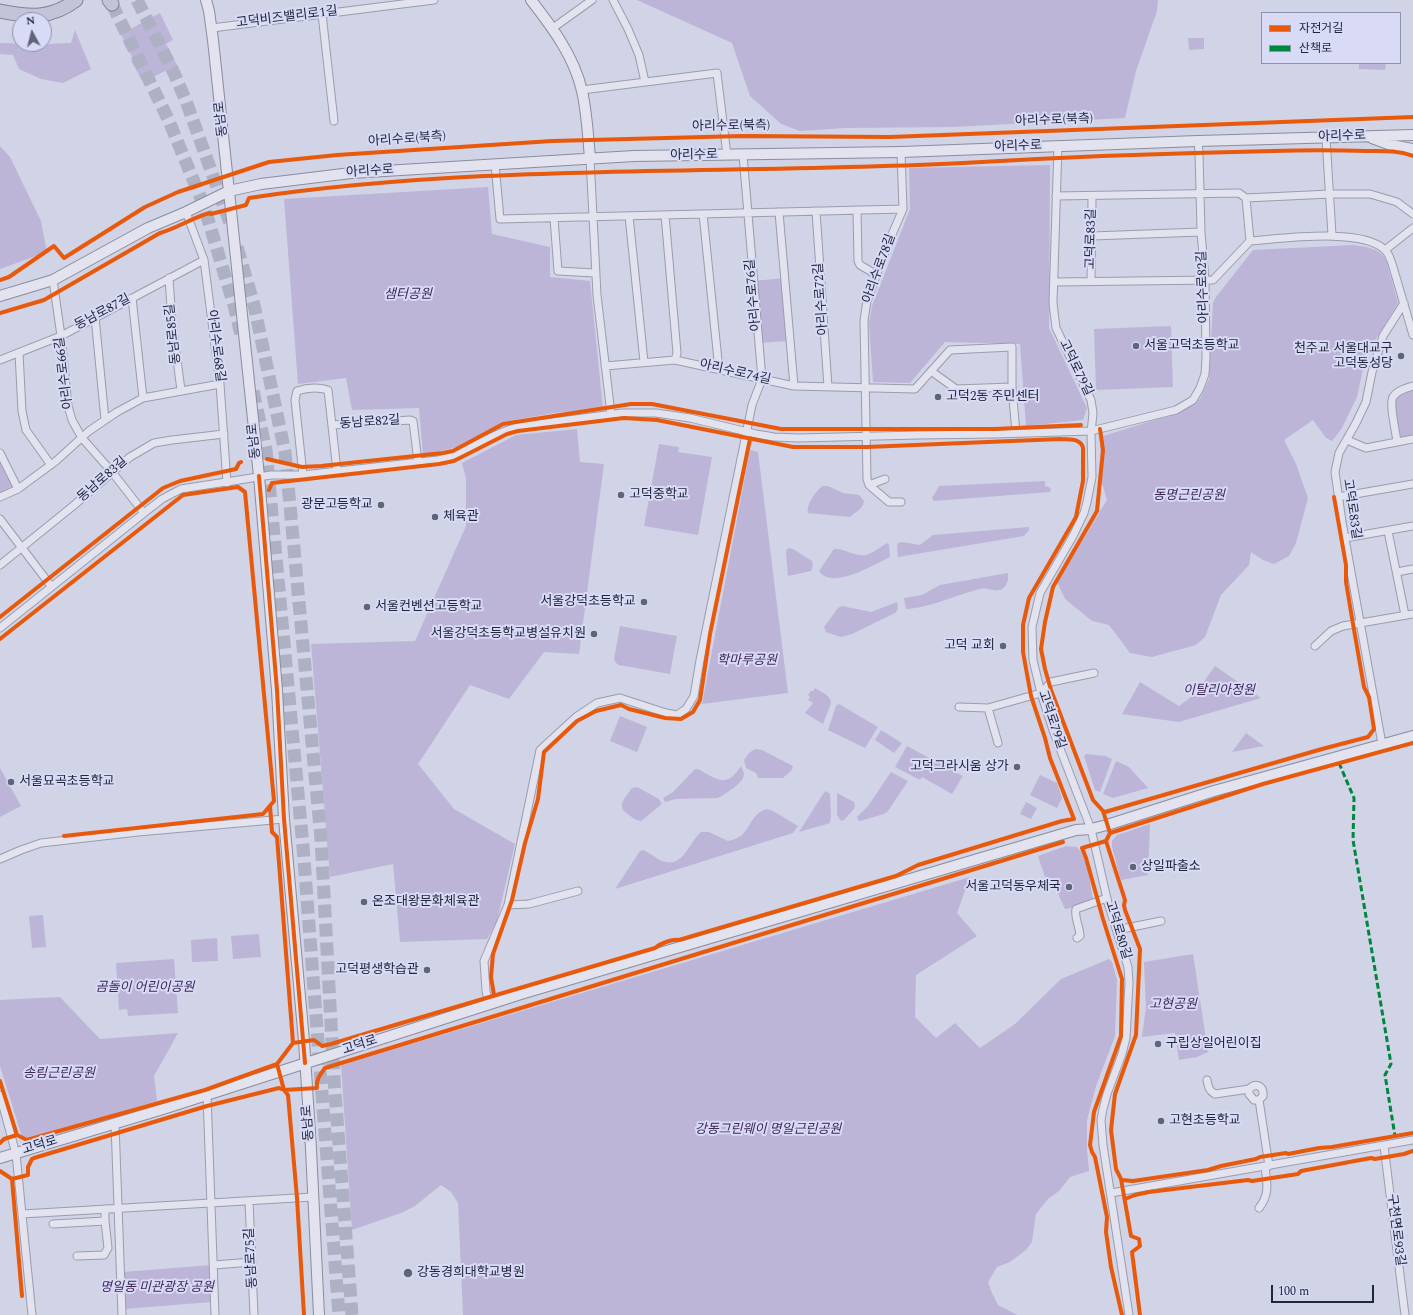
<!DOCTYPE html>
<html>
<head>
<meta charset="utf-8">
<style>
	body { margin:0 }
	#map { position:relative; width:1413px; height:1315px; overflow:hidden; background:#d1d3e6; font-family:Spectral,"Noto Sans KR",serif }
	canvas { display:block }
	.legend { position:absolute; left:1261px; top:12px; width:140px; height:52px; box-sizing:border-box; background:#d8daf6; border:1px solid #8f93ab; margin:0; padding:5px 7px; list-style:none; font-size:12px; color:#21283b }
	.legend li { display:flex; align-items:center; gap:8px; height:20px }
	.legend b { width:20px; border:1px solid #8f93ab }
	.north { position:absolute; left:12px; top:12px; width:40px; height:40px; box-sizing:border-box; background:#d8daf6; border:1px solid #8f93ab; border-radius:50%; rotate:353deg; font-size:11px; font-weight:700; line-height:16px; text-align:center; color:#21283b }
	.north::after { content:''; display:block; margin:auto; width:14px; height:18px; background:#5f6477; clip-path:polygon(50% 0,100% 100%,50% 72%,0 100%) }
	.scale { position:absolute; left:1271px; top:1285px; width:103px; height:18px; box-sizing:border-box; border:2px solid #21283b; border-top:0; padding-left:5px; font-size:12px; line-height:14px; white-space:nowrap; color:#21283b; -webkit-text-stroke:3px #d8daf6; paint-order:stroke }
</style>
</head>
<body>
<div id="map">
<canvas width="1413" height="1315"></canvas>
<ul class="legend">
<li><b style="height:5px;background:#e8590c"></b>자전거길</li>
<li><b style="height:5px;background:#00873e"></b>산책로</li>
</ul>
<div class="north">N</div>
<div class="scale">100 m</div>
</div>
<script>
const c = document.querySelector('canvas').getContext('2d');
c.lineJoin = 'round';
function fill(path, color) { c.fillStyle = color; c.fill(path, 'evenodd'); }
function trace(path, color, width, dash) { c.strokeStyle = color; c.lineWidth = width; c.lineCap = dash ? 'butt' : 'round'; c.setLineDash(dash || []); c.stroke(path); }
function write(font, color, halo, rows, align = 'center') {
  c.font = font + ' Spectral,"Noto Sans KR",serif'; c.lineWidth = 4; c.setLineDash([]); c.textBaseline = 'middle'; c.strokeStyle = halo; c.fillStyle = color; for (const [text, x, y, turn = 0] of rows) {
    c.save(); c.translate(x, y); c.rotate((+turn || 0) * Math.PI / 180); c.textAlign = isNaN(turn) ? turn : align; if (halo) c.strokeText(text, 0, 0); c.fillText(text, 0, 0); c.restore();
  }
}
const green = new Path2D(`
	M637 0H1158L1157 11 1136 71 1125 118 953 127 845 128 800 131 781 124 750 96 732 43Z
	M160 13 173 40 166 44 177 65 143 82 131 61 144 54 133 59 121 34Z
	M75 30 91 69 63 83 41 79 19 69 13 55 0 54V43L44 44 71 43Z
	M1188 38H1204V49L1189 50Z
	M1359 63H1386L1385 70 1359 69Z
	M0 146 10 157 41 221 47 252 0 269Z
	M1050 165 1049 328 1087 408 1083 420 1026 426 1020 344 945 342 910 383 873 382 869 323 872 306 910 209 909 168Z
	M488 187 492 234 550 247V277L590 281 603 409 554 413 503 422 458 447 423 455 419 408 352 410 346 378 298 384 284 199Z
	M1353 245C1365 247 1379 247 1386 260L1398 303 1366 355 1357 397 1342 428 1332 441 1326 438 1313 420 1284 440 1296 464 1308 498 1296 543 1289 556 1274 564 1263 560 1251 552 1249 565 1221 595 1205 637 1196 645 1152 657 1130 653 1109 625 1092 621 1065 599 1057 582 1107 500 1102 483 1100 437 1180 412 1200 399 1209 379 1213 303 1216 297 1253 250Z
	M785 278 790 341 758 343 753 281Z
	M1171 326 1173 387 1096 390 1094 329Z
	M1413 386V438L1398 441 1394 397Z
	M577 429 580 462 604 464 579 654 544 652 509 699 470 685 418 764 454 809 515 844 497 921 487 939 400 942 393 864 330 877 311 644 415 641 466 526V478L462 463 516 435Z
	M659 444 679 447 678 452 712 457 698 535 644 526Z
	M750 450 758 452 788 693 702 704Z
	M0 456 15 485 0 492Z
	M1045 481V486L1051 488 1050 492 934 501 932 498 939 486Z
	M823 486H828L843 493 859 495 864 501 863 505 860 509 850 517 808 513C806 505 816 490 823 486Z
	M1029 527V530L1024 536 898 557 897 546 898 543 902 542 920 545 933 535Z
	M887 543 889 545 890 557C875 564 831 591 819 571L834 549C844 548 855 557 866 555 873 553 881 547 887 543Z
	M789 548 793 549 812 561 813 565 811 571 788 576 786 553 787 549Z
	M1008 573C1009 579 1007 586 1002 589 995 593 987 587 980 589 959 594 926 609 906 609L904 598 922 595 940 585Z
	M897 602 898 609 895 613 852 634 841 637 826 632 824 627 838 608 842 606 871 612Z
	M620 626 677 636 670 674 619 665 616 663 614 659Z
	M1215 666 1261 698 1179 722 1122 714 1140 682 1179 706 1195 694Z
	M815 688C821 692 831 695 831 703L823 724 805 713 813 703 808 700 810 697 808 695 811 691H813Z
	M839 704 878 727 865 748 828 730 836 706Z
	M620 716 647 727 637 752 610 741Z
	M881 730 902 743 894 753 875 740Z
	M1246 733 1264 746 1232 752Z
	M907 746 963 776 952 794 922 777 920 780 895 767Z
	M755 749 762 750 793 766 792 770 783 778H758L756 773 746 768 744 760 749 753Z
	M1086 754 1105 756 1112 759 1100 792 1095 790 1084 756Z
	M1116 761 1129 767 1148 788 1113 798 1103 794Z
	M741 766C743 771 745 773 743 778 742 783 722 797 717 798L676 799 665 802 663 798 673 792 695 769C700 769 703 772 707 774 724 784 730 782 741 766Z
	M0 768 21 806 0 817Z
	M891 772 908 781 888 811 884 814 860 821 858 820 857 817 868 806Z
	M1040 775 1057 783 1062 798 1057 808 1030 795Z
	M637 787 659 799 662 804 641 821C635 820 633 818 629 815 615 806 625 798 632 788Z
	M826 791 830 794 831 817 830 823 799 832 823 794Z
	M837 793 854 802 855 806 854 809 844 820 841 821 837 815Z
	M1026 802 1037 808 1031 819 1020 814Z
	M767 809 773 811 798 826 793 833 615 889 640 851 643 850C651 853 658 861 666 862 684 866 690 841 701 832H709L728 841C753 837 746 815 767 809Z
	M1150 824 1148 875 1121 880 1112 847V841L1117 835Z
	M1066 846 1077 847C1089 859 1090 886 1094 903L1065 909 1059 896 1055 880 1045 877 1038 856Z
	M970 877 957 913 977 936 916 975 915 1017 936 1038 955 1023 980 1048 1015 1024 1061 979 1109 959 1112 962 1117 980 1115 1036 1096 1086 1087 1120V1149L1089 1171 1070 1177 1059 1191 1048 1199 1036 1214 1032 1242 1026 1250 1010 1262 997 1267 988 1282 991 1291 998 1305 1017 1315H463L458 1203 451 1192 441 1185 415 1206 401 1213 352 1230 341 1065Z
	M43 915 46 947 32 948 29 916Z
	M259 934 261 957 233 959 231 936Z
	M217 938 218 961 192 962 191 940Z
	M1193 954 1208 1052 1197 1057 1179 1060 1175 1033 1142 1037 1146 1007 1144 962Z
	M174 959 178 1013 128 1016 127 1009 119 1010 116 963Z
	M60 997 100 1039 178 1033 154 1076 157 1101 23 1140 0 1066V1000Z
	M211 1265 212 1302 124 1309 123 1272Z`);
const highwayTunnel = new Path2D(`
	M137 0 174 73 186 101 231 226
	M112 4 169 121 204 206 235 309 242 339
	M237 247 254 305 285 452 321 839 334 1079 352 1315
	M253 391 266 450 303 847 339 1315`);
const street = new Path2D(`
	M613 0 628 29 639 55 645 82
	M322 14 334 121
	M212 28 434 0
	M553 28 592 0
	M582 90 717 73 727 155
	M1326 138 1332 235
	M1058 145 1053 303 1056 328 1091 400 1093 413 1091 433 1092 477 1087 502 1084 513 1073 536 1040 593 1032 627 1033 660 1041 693 1054 733 1091 829 1108 903 1128 967 1129 983 1126 1038 1122 1054 1107 1094 1103 1109 1101 1120 1103 1145 1129 1315
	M590 158 597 295 611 414
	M495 164 500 219 903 209
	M1056 196 1239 193 1246 198 1330 194H1370L1397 202 1413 214
	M1246 198 1250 241
	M857 210 858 261 860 265 877 275
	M816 211 828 387
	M186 212 204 260 220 384 227 483
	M779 212 794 386
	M703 214 719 370
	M665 215 677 353 675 360
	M629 216 644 362
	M554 218 558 271 595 273
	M1092 236 1201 232
	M1385 250 1413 228
	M169 278 172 322 181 390
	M53 280 61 336 68 406 72 420 82 438 112 472 144 513
	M1054 282 1213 280 1250 241C1281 239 1362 227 1385 250 1390 255 1391 261 1393 267L1413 335
	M1091 282 1092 197
	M132 298 143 398
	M95 317 105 420
	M19 353 22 411 26 430 51 465
	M0 360 61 336 204 260
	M605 366 675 360 794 386 915 389 950 350 1012 347V387L1016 433
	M931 371 956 389 1012 387
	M332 425 410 420 413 421 418 462
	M1347 440 1366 448 1413 439
	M1397 442C1396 432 1389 405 1393 397 1397 390 1407 388 1413 386
	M0 453 18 489
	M303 475 295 400 297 391C306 388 318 387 328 390L337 471
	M869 485 885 479
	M0 497 18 489 56 461 89 431 117 412 143 398 220 384
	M1338 497 1413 484
	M901 502H889L869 485 867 479 864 320 867 301 887 246 903 209 901 152
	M0 519 51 586
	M1388 531 1405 615
	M1345 538 1413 526
	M0 565 73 506 130 457 154 443 172 440 224 434
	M1397 572 1413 569
	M0 628 144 513 162 499 181 489 271 475H303L438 460C467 453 491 433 521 426L622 413H656L690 418 756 434 774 437 798 438 918 435 994 434 1091 431 1176 410 1193 400 1200 388 1205 374 1206 358 1205 280 1201 232 1199 152 1198 141
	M1315 646 1331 631 1343 626 1413 614
	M959 707 988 708 1041 693 1051 682 1094 673
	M988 708 998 743
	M1382 744 1342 522 1335 472 1339 453 1356 423 1366 402 1372 372 1383 336 1404 303
	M0 859 21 850 41 843 138 832 284 819
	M508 905 529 904 578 891
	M1117 930 1161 921
	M1077 938 1080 936C1080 927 1074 918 1076 909L1107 898
	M489 1004 486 991 484 961 508 905 540 750 576 717 597 703 620 698 666 713 677 715 686 709 694 696 700 660 752 405 762 379 743 155
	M1207 1080C1208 1086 1209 1091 1215 1094L1249 1089
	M0 1095 16 1154 32 1315
	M207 1095 215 1315
	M1259 1100H1254L1249 1094V1089C1256 1082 1264 1086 1263 1096L1259 1100 1269 1166
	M115 1124 122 1315
	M1384 1146 1405 1315
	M1111 1193 1413 1140
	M249 1201 254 1315
	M1259 1208C1270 1194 1267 1183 1265 1167
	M22 1214 313 1197
	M53 1224 105 1221V1209
	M77 1256 104 1255 108 1248 105 1221
	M214 1265 252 1262`);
const secondary = new Path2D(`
	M206 0 209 11 213 40 259 476 277 690 284 819 304 1041 311 1149 319 1315
	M531 0C552 27 574 56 582 91 587 113 588 136 590 158
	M1372 138 1391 145 1413 149
	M0 296 53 280 148 228 186 212 229 191 261 184 351 173 634 156 901 152 1198 141 1413 135
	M0 1158 163 1109 521 994 1076 830 1091 829 1107 825 1214 791 1413 736`);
const highway = new Path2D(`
	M109 0 112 4
	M0 11C30 17 51 19 76 0`);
const quiet = new Path2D(`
	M1339 763 1354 798 1353 840 1391 1064 1385 1075 1395 1136`);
const cycleway = new Path2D(`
	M0 280 9 277 54 246 64 258 145 207 178 192 269 162 337 155 552 141 742 136 890 137 1413 117
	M0 313 44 300 160 233C178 228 193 217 210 213L211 214 246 205 249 198C485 163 725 175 963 163 1066 157 1170 153 1273 151 1304 150 1335 150 1367 151 1383 151 1397 150 1413 156
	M1100 429 1103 450 1097 511 1053 587 1045 622 1041 649 1045 669 1051 690 1093 800 1103 811 1110 833 1106 841 1125 900 1124 905 1125 910 1140 949 1136 1035 1115 1094 1111 1130 1116 1169 1121 1179 1131 1236 1139 1239 1140 1246 1132 1252 1140 1315
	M267 459 302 467 321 466 443 453 453 451 503 424 631 404H652L781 429H995L1081 425
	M259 476 277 690 284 819 305 1063
	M269 490 272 483 439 464 454 461 507 434 518 431 624 418 657 420 793 447H867L1060 439C1070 440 1081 438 1083 448V481L1076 517 1029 598 1023 625V652L1031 696 1045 738 1050 758 1074 819 1062 821 918 865 896 876 679 940C672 939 661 943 655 948L331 1044 322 1046 314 1040 293 1043
	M0 617 163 488 180 481 236 469 239 463 241 462
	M0 639 183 495 238 487 245 492 274 801 263 814 64 836
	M1103 811 1105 812 1322 749 1368 737 1374 729 1369 697 1364 687 1353 624 1346 582V565L1334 497
	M1110 833 1263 784 1413 743
	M1106 841 1082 848 1086 858 1103 919 1122 979 1121 1036 1094 1112 1090 1145 1092 1152 1095 1157 1107 1217 1106 1232 1111 1267 1122 1315
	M494 995 491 977 493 954 512 900 525 843 538 799 544 752 577 721 596 711 621 705 629 709 665 718 681 719 693 712 700 700 710 634 750 439
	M277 1064 284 1090 288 1095 297 1198 304 1315
	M0 1081 17 1135
	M0 1143 4 1139 17 1135 27 1140 205 1090 277 1064 293 1043 277 837 272 832 270 806
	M0 1171 12 1179 28 1175V1167L32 1159 34 1158 207 1106 279 1088 284 1090 317 1088C316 1079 320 1075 325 1068L1063 842
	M12 1179 22 1296
	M1122 1180 1133 1181 1208 1170 1221 1166 1256 1159 1260 1157 1286 1153 1288 1154 1319 1148 1332 1147 1413 1133
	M1125 1199 1135 1195 1149 1192 1248 1180 1252 1181 1298 1174 1301 1171 1371 1158 1375 1159 1404 1154 1413 1151`);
const markers = [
	[1136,346,4,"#5f6477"],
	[1401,356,4,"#5f6477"],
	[938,397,4,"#5f6477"],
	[621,495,4,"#5f6477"],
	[381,505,4,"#5f6477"],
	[435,517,4,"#5f6477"],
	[644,602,4,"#5f6477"],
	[367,607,4,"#5f6477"],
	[594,634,4,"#5f6477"],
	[1003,646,4,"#5f6477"],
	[1017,767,4,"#5f6477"],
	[11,782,4,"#5f6477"],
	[1133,867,4,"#5f6477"],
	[1069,887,4,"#5f6477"],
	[364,902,4,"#5f6477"],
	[427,970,4,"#5f6477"],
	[1158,1044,4,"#5f6477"],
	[1161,1121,4,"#5f6477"],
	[408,1273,5,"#5f6477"]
];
const streetNames = [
	["고덕비즈밸리로1길",287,18,-7],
	["동남로",222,119,-96],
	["아리수로(북측)",1054,121,-2],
	["아리수로(북측)",731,127,-1],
	["아리수로",1342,137,-2],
	["아리수로(북측)",407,140,-4],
	["아리수로",1018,147,-2],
	["아리수로",694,156,-1],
	["아리수로",370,172,-4],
	["고덕로83길",1092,239,-89],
	["아리수로78길",880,269,-70],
	["아리수로82길",1204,287,-92],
	["아리수로76길",754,295,-95],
	["아리수로72길",822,299,-94],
	["동남로87길",103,313,-28],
	["동남로85길",174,334,-96],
	["아리수로68길",215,346,83],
	["고덕로79길",1075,368,64],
	["아리수로66길",65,373,-97],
	["아리수로74길",735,373,13],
	["동남로82길",370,423,-4],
	["동남로",255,441,-96],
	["동남로83길",103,480,-41],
	["고덕로83길",1351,509,81],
	["고덕로79길",1051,720,71],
	["고덕로80길",1117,930,73],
	["고덕로",360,1046,-18],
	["동남로",309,1123,-94],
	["고덕로",40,1146,-17],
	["구천면로93길",1395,1230,83],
	["동남로75길",252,1258,-93]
];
const parkNames = [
	["샘터공원",408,295],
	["동명근린공원",1189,496],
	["학마루공원",747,661],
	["이탈리아정원",1219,691],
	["곰돌이 어린이공원",145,988],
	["고현공원",1173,1005],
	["송림근린공원",59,1074],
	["강동그린웨이 명일근린공원",768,1130],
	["명일동 미관광장 공원",157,1288]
];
const poiNames = [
	["서울고덕초등학교",1144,346],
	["천주교 서울대교구",1393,349,"right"],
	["고덕동성당",1393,364,"right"],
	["고덕2동 주민센터",946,397],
	["고덕중학교",629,495],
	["광문고등학교",373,505,"right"],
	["체육관",443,517],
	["서울강덕초등학교",636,602,"right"],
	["서울컨벤션고등학교",375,607],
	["서울강덕초등학교병설유치원",586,634,"right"],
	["고덕 교회",995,646,"right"],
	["고덕그라시움 상가",1009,767,"right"],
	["서울묘곡초등학교",19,782],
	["상일파출소",1141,867],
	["서울고덕동우체국",1061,887,"right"],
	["온조대왕문화체육관",372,902],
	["고덕평생학습관",419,970,"right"],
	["구립상일어린이집",1166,1044],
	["고현초등학교",1169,1121],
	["강동경희대학교병원",417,1273]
];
fill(green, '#bdb5d8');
trace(highwayTunnel, '#aeb1c4', 13, [13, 6]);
trace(street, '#999dac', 9);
trace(secondary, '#8a8d9b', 12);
trace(highway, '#808391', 15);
trace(street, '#e2e3ee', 7);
trace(secondary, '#e2e3ee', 10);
trace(highway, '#c2c5d9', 13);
trace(quiet, '#00873e', 3, [6, 3]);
trace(cycleway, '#e8590c', 4);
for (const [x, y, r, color] of markers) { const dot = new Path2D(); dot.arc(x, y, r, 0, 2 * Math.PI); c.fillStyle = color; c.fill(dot); trace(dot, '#d8daf6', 1.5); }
write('13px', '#21283b', '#d8daf6', streetNames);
write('italic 13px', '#3e2757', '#d8daf6', parkNames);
write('13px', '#21283b', '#d8daf6', poiNames, 'left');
</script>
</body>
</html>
